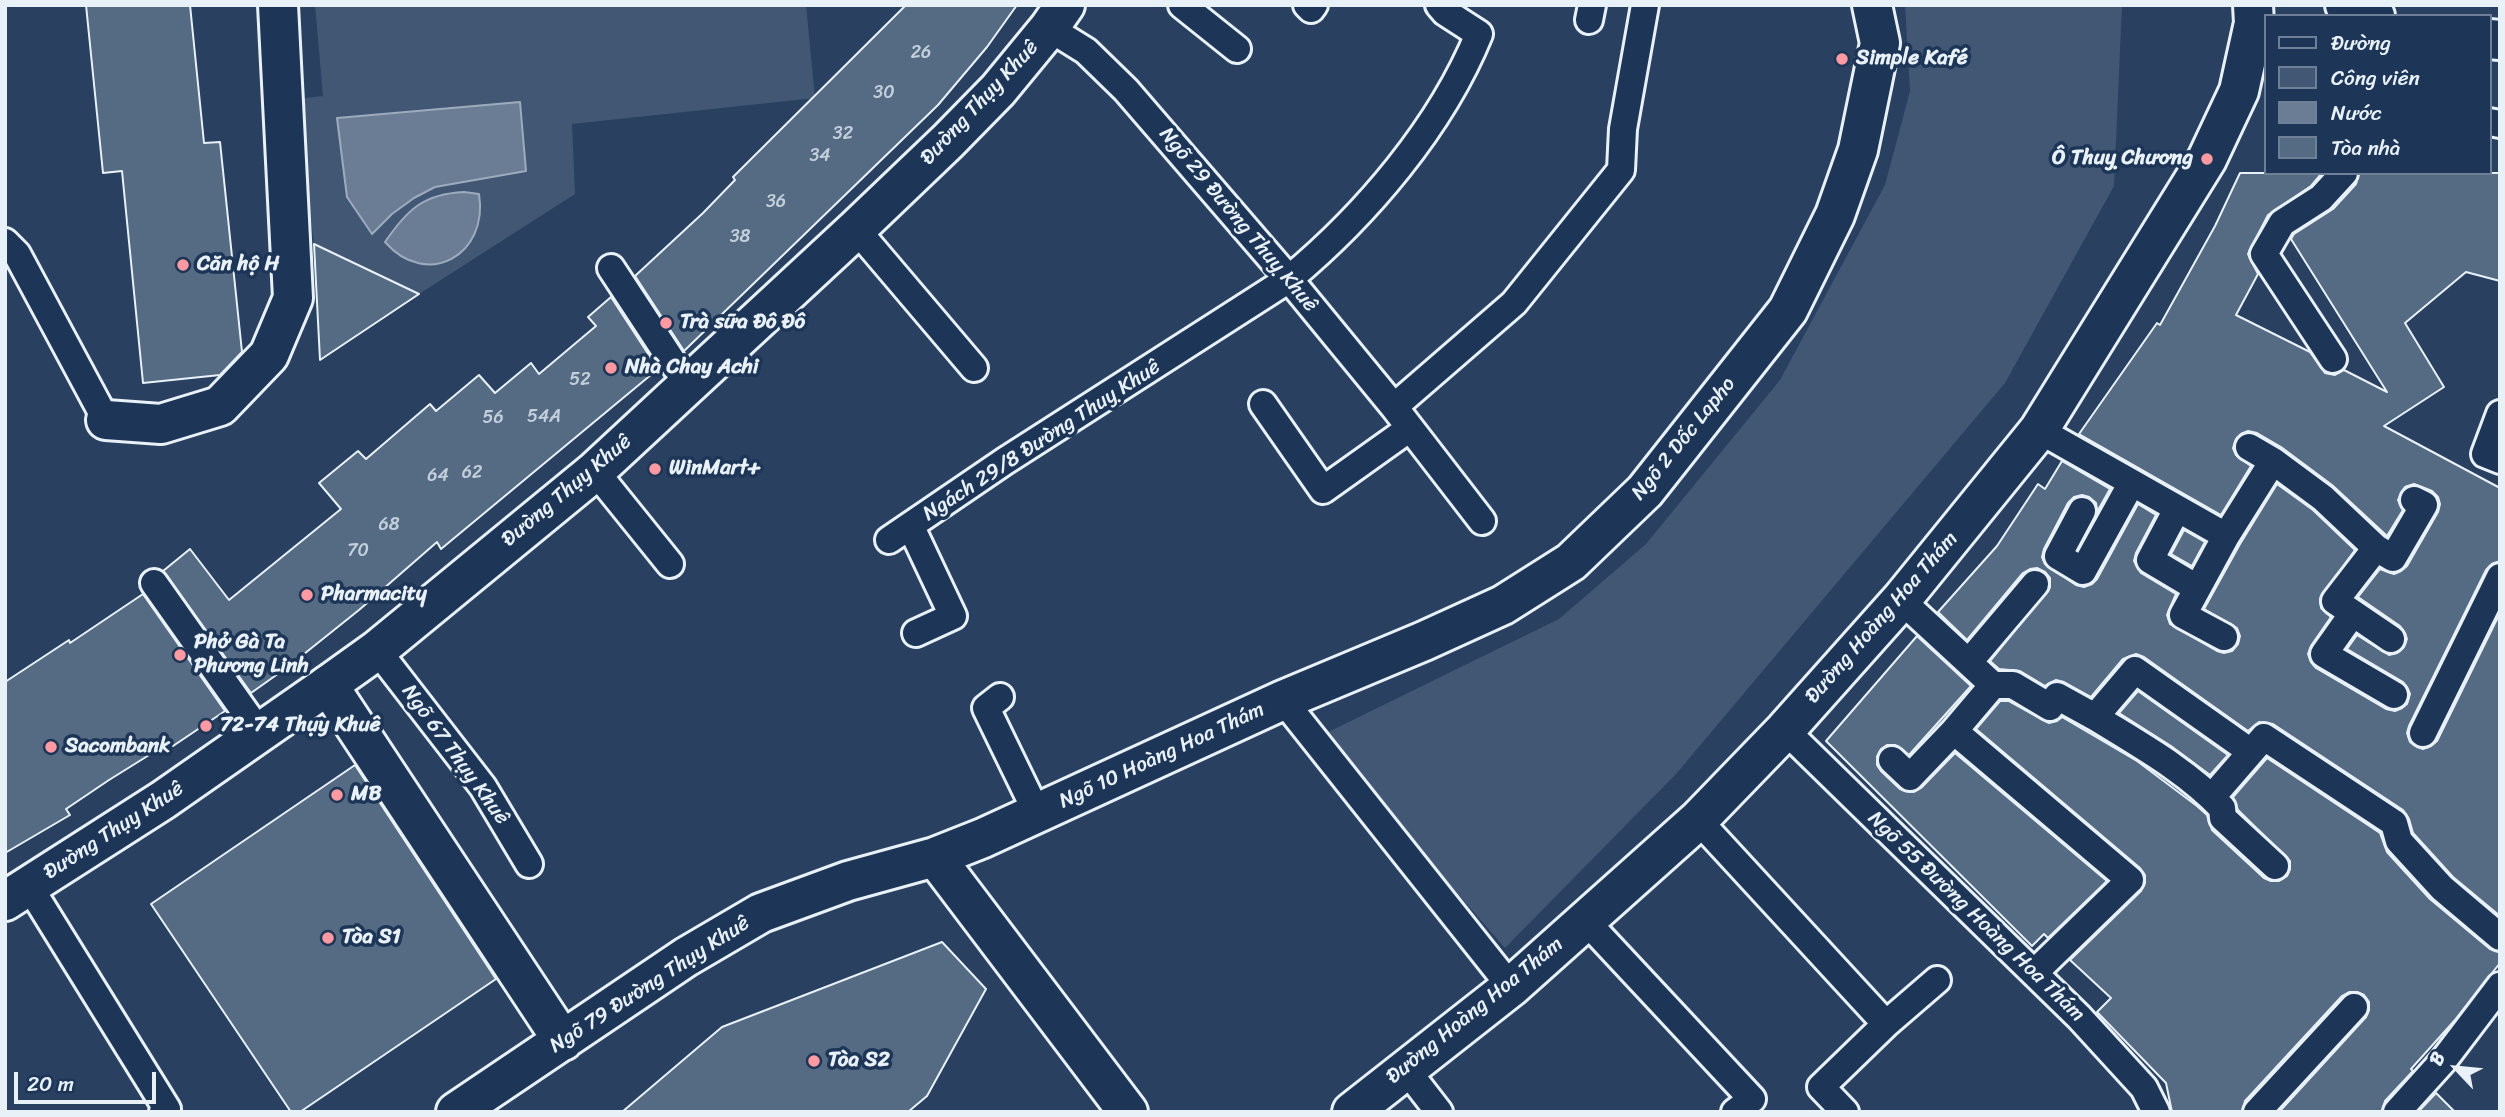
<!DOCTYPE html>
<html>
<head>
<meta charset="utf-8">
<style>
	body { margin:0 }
	#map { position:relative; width:2505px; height:1117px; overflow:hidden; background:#294061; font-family:Sriracha,sans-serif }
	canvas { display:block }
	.frame { position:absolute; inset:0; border:7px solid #e8f1f8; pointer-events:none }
	.legend { position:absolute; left:2264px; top:14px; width:228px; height:161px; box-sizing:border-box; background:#1d3557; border:2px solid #6e8097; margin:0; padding:9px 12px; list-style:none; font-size:21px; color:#e8f1f8 }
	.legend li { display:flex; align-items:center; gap:14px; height:35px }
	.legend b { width:35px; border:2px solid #6e8097 }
	.north { position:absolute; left:2421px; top:1033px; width:70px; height:70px; -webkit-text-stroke:5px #1d3557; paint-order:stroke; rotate:296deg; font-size:19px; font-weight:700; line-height:28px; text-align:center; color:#e8f1f8 }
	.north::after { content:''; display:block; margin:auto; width:24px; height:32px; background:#e8f1f8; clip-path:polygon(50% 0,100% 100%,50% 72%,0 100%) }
	.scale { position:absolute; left:14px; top:1072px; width:142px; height:32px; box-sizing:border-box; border:4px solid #e8f1f8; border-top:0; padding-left:9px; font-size:21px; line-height:24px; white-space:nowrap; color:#e8f1f8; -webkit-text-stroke:5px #1d3557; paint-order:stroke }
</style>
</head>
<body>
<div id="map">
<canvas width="2505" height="1117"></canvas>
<div class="frame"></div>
<ul class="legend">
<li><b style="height:9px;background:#1d3557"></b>Đường</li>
<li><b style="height:19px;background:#415774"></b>Công viên</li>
<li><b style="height:19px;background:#6b7c95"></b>Nước</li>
<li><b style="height:19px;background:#556a83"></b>Tòa nhà</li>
</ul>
<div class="north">B</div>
<div class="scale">20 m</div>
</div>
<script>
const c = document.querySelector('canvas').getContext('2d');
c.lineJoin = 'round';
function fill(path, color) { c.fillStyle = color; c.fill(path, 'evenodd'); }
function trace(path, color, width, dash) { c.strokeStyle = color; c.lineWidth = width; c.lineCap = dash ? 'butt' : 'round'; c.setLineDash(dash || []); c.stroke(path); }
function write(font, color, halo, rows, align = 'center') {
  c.font = font + ' Sriracha,sans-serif'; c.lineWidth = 7; c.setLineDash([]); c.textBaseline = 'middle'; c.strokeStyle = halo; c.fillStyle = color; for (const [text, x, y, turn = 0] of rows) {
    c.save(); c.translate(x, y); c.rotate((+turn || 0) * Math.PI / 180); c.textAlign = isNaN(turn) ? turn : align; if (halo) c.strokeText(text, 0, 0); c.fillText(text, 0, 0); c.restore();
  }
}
const green = new Path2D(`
	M315 5H806L815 98 572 124 575 194 419 294 314 244 296 99 323 96Z
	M1905 5H2122L2114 186 2005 383 1676 774 1505 948 1320 736 1559 619 1646 544 1780 380 1885 185 1910 91Z`);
const water = new Path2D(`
	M520 102 526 171 435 187 414 198 392 214 372 234 347 197 337 118Z
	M464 192 479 194C489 255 427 290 385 242 407 210 423 194 464 192Z`);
const building = new Path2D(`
	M86 5H190L204 143 220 142 242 352 220 375 143 383 122 171 103 173Z
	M906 5H1017L987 47 938 105 684 351 635 276 703 213 735 180 733 177Z
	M2240 173H2322L2311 186 2268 215 2248 254 2258 274 2236 315 2310 352 2325 373 2335 375 2344 370 2387 392 2291 239 2294 234 2333 209 2356 184 2359 173H2500V281L2466 272 2405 323 2444 387 2384 426 2500 488V561L2492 564 2486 570 2409 726 2407 733 2410 742 2417 747 2423 749 2431 746 2437 741 2500 613V916L2453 877 2413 833 2409 819 2403 810 2273 724 2259 722 2248 731 2144 657 2136 654 2123 659 2091 697 2064 682 2056 680 2045 686 2020 671 1999 669 1990 661 2050 587V578L2045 572 2037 568 2030 569 2023 573 1967 640 1938 612 1997 546 2038 484 2045 489 2062 461 2110 489 2097 512 2096 503 2089 497 2082 495 2074 497 2068 503 2044 549 2042 557 2045 564 2076 585 2084 587 2092 584 2097 579 2138 504 2156 515 2136 553 2134 561 2141 573 2176 594 2167 615 2170 624 2217 651 2224 653 2232 651 2238 644 2240 636 2237 628 2204 609 2240 544 2277 484 2313 510 2355 550 2320 599 2321 608 2331 617 2311 646 2308 654 2311 662 2316 668 2386 709 2395 711 2402 708 2407 704 2410 694 2407 687 2403 682 2347 649 2357 635 2389 655 2397 653 2404 647 2407 639 2405 633 2400 626 2358 597 2380 569 2394 574 2401 571 2407 566 2438 512 2440 504 2438 497 2432 491 2414 484 2405 487 2398 500 2403 510 2387 536 2332 485 2281 447 2257 433 2248 431 2241 434 2236 439 2233 448 2236 455 2251 466 2221 515 2079 434 2157 323 2160 325 2215 226Z
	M314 244 419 294 320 360Z
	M611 297 658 369 441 549 437 542 359 610 289 666 251 693 163 571 190 549 229 600 341 509 319 483 358 451 366 459 430 404 436 411 479 375 495 393 531 363 539 374 596 326 588 317Z
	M2184 530 2205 542 2192 566 2171 554Z
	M143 594 225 711 173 746 170 742 109 780 66 809 70 815 5 853V682L69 640 70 643Z
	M1917 636 1971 686 1909 755 1895 745H1887L1881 749 1877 757V765L1881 771 1900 789 1914 792 1921 788 1955 753 2107 881 2048 938 2044 934 2032 946 1826 741Z
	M2138 691 2228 755 2210 775 2171 746 2119 713Z
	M2000 701H2009L2049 723 2057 721 2062 717 2137 761 2197 806 2207 815 2212 830 2264 878 2271 881H2279L2287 876 2290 869V861L2238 810 2233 797 2267 758 2380 833 2387 852 2430 899 2490 949 2500 952V963L2455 1020 2411 1069 2413 1071 2385 1101 2382 1112H2279L2366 1017 2369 1010V1002L2364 995 2357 992H2349L2342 996 2245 1101 2242 1112H2172L2166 1083 2097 1012 2111 998 2070 960 2141 891 2145 883V875L2140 868 1976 729Z
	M355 765 496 979 300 1112H291L151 904Z
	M942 942 986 989 927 1096 908 1112H622L722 1027Z
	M2436 1093 2455 1112H2418Z`);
const service = new Path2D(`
	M1182 5 1237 49
	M1307 5 1311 9 1314 5
	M1589 20 1592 5
	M1049 28 1086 51 1126 90 1289 279 1394 407 1482 521
	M2489 122 2500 124
	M856 229 974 368
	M5 242 17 254 106 420
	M611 268 676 367 690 383
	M2333 359 2264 254 2282 223 2321 198 2344 173
	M1263 404 1323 490 1410 428
	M1394 407 1514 303 1621 170 1623 129 1645 5
	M2500 414 2485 454 2500 460
	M2039 430 2226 536 2273 461 2323 498 2376 548 2393 558 2424 505 2414 500
	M2249 447 2273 461
	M595 471 670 564
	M2177 509 2150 560 2197 588
	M2082 511 2058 556 2083 571 2131 484
	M911 527 953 616 916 633
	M889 540 1005 461 1289 279C1366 215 1441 127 1479 34L1445 12 1439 5
	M2376 548 2335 601 2391 639
	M154 583 260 733
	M1901 600 1993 685H2013L2050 707 2057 696 2095 717 2135 670 2251 752 2264 737 2394 823 2399 841 2442 888 2500 937
	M2353 613 2324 654 2394 695
	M2224 637 2183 615 2226 536
	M377 650 483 787 529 864
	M1969 662 2035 584
	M1993 685 1954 731 2130 880 2034 973
	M1000 697 986 708 1037 813
	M1283 700 1511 987
	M2095 717C2140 745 2186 770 2222 808L2223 818 2275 866
	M1785 730 2079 1017 2144 1088 2156 1112
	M2423 733 2500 577
	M1892 760 1910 777 1954 731
	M2212 797 2251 752
	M1698 820 1886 1024 1821 1087 1845 1112
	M29 886 167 1109 163 1112
	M1584 919 1752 1099 1735 1112
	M1886 1024 1937 980
	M1405 1068 1439 1112
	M2257 1112 2354 1007
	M2397 1112 2443 1061 2500 986`);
const minor = new Path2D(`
	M106 420 161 424 220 406 269 355 293 298 278 5
	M328 685 563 1041
	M935 857 1128 1112
	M456 1112 686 957 761 913 848 881 935 857 983 838 1283 700 1424 641 1503 605 1571 562 1645 491 1788 310 1835 215 1858 150 1880 43 1872 5`);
const tertiary = new Path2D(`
	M2345 5 2375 16
	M2489 39 2500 40`);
const secondary = new Path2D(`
	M5 901 163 800 328 685 377 650 595 471 856 229 948 141 998 90 1049 28 1065 5
	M1352 1112 1511 987 1698 820 1785 730 1901 600 2039 430 2207 159 2239 91 2254 23 2253 5`);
const markers = [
	[1842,59,7,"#ff9aa2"],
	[2207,159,7,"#ff9aa2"],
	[183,265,7,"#ff9aa2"],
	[666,323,7,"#ff9aa2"],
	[611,368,7,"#ff9aa2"],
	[655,469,7,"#ff9aa2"],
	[307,595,7,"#ff9aa2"],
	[180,655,7,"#ff9aa2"],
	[206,726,7,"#ff9aa2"],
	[51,747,7,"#ff9aa2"],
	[337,795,7,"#ff9aa2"],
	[328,938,7,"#ff9aa2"],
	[814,1061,7,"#ff9aa2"]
];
const numberNames = [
	["26",921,53],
	["30",884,93],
	["32",843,134],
	["34",820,156],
	["36",776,202],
	["38",740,237],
	["52",580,380],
	["54A",544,417],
	["56",493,418],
	["62",472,473],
	["64",438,476],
	["68",389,525],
	["70",358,551]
];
const poiNames = [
	["Simple Kafé",1856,59],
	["Ô Thuỵ Chương",2193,159,"right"],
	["Căn hộ H",197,265],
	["Trà sữa Đô Đô",680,323],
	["Nhà Chay Achi",625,368],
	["WinMart+",669,469],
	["Pharmacity",321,595],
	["Phở Gà Ta",194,643],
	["Phương Linh",194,667],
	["72-74 Thụy Khuê",220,726],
	["Sacombank",65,747],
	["MB",351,795],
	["Tòa S1",342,938],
	["Tòa S2",828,1061]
];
const streetNames = [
	["Đường Thụy Khuê",980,103,-47],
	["Ngõ 29 Đường Thuỵ Khuê",1238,220,50],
	["Ngõ 2 Dốc Lapho",1684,439,-51],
	["Ngách 29/8 Đường Thuỵ Khuê",1042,441,-33],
	["Đường Thụy Khuê",567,491,-40],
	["Đường Hoàng Hoa Thám",1882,618,-49],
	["Ngõ 67 Thụy Khuê",455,755,54],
	["Ngõ 10 Hoàng Hoa Thám",1162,756,-25],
	["Đường Thụy Khuê",114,831,-33],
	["Ngõ 55 Đường Hoàng Hoa Thám",1976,917,44],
	["Ngõ 79 Đường Thụy Khuê",650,985,-33],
	["Đường Hoàng Hoa Thám",1475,1011,-39]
];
fill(green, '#415774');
fill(water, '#6b7c95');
trace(water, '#9dabbd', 2);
fill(building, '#556a83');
trace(building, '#e8f1f8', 2);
trace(service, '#e8f1f8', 32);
trace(minor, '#e8f1f8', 44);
trace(tertiary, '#e8f1f8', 44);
trace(secondary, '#e8f1f8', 44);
trace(service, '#1d3557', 26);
trace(minor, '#1d3557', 38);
trace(tertiary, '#1d3557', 38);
trace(secondary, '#1d3557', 38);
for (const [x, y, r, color] of markers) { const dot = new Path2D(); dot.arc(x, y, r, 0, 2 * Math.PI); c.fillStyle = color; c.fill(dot); trace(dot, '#1d3557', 2.5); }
write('18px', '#c3cfdb', null, numberNames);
write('bold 21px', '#e8f1f8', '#1d3557', poiNames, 'left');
write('21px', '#e8f1f8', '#1d3557', streetNames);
</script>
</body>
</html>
